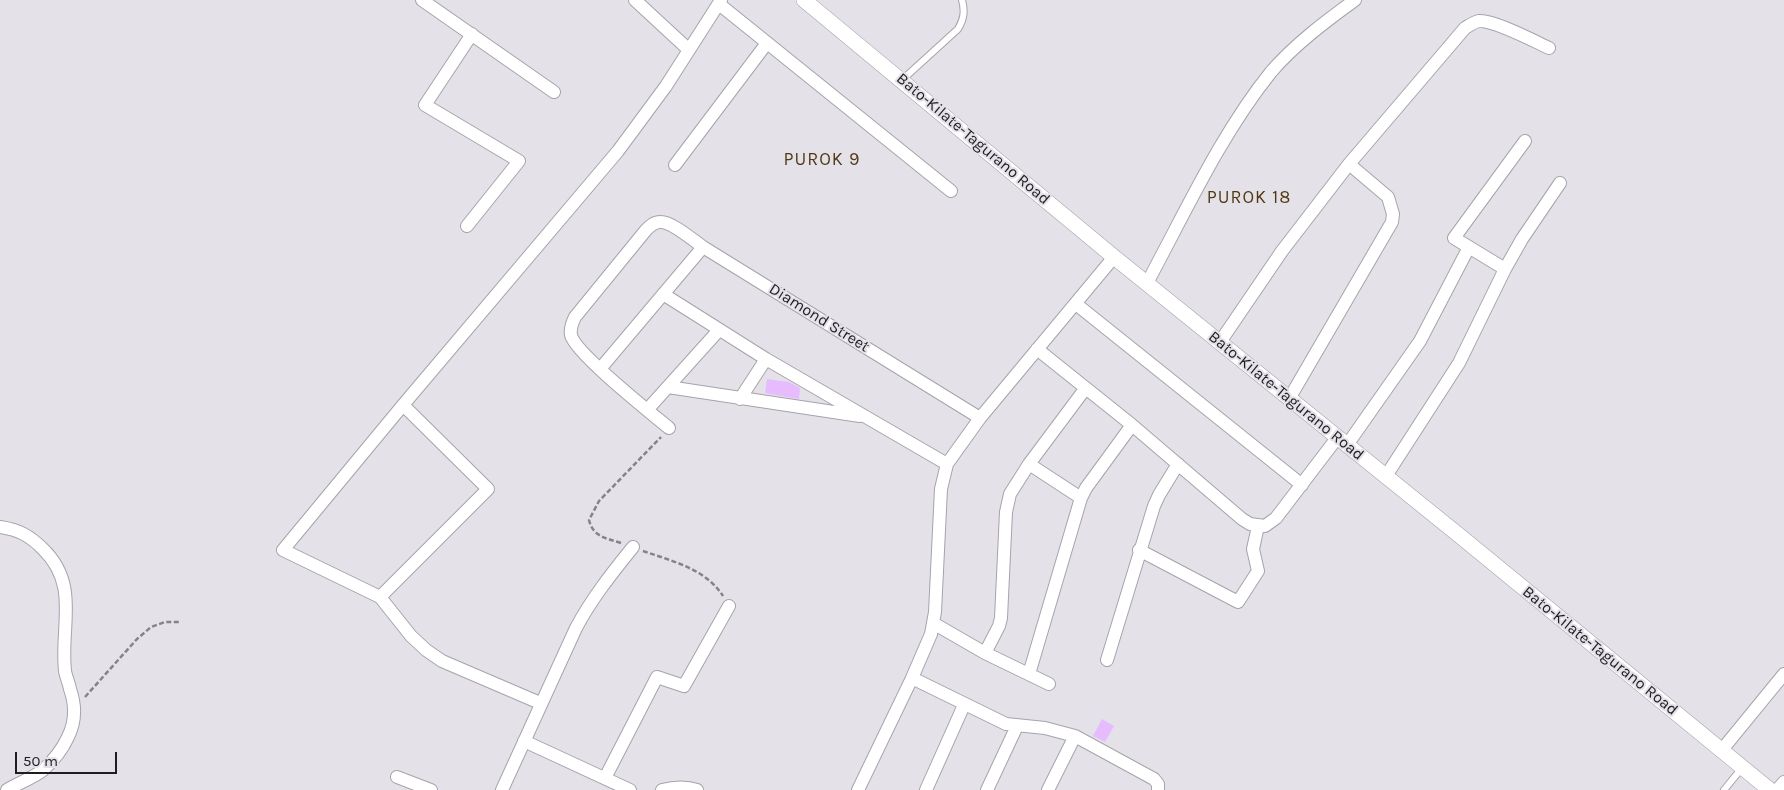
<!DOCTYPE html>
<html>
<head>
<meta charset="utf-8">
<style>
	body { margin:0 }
	#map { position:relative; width:1784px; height:790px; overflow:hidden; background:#e5e1e8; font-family:Karla,sans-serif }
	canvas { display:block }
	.scale { position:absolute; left:15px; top:752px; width:102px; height:22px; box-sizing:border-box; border:2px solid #1f1d20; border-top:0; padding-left:6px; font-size:15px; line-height:18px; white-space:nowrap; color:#1f1d20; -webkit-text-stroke:4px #e5e1e8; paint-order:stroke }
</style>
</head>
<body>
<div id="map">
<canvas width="1784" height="790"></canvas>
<div class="scale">50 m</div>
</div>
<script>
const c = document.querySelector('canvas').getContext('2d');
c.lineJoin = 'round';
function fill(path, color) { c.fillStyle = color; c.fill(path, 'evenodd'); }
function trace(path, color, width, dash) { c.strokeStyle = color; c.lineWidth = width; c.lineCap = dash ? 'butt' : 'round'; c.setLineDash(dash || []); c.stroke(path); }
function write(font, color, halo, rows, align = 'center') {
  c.font = font + ' Karla,sans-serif'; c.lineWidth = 4; c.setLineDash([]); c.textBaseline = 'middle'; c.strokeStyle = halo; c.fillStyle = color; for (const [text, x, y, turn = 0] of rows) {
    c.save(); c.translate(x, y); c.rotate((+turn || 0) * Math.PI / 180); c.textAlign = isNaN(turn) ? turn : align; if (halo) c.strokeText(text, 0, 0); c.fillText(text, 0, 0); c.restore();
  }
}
const building = new Path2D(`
	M767 379 789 382 800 388 799 399 765 393Z
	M1102 719 1114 726 1105 742 1093 736Z`);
const path = new Path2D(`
	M621 543C606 538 593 537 589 520L599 501 661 437
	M643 551C672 561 706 569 723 596
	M85 697 137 639 151 627 165 622H180`);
const service = new Path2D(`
	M902 80 958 29C964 19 965 11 962 0
	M1724 790 1742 768`);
const minor = new Path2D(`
	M422 0 554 92
	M635 0 689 50
	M719 4 951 191
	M675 165 767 43
	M467 226 519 161 425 105 472 34
	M1505 269 1454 238 1525 141
	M1147 283C1185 213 1221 134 1271 72 1294 45 1326 21 1355 0
	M663 294 766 359 947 464
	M1076 304 1302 485
	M1220 342 1282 251 1349 164 1465 28C1470 25 1474 22 1479 21 1494 20 1534 41 1549 48
	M1037 349 1132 425 1242 519 1250 524 1265 526 1276 518 1337 438
	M600 369 703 247
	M668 387 860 416
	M740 399 766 359
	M1289 399 1392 222 1393 214 1388 197 1349 164
	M647 410 719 330
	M669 428C651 413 575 353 571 335 570 329 572 323 575 317L646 230C650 226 654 222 660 222 671 221 693 240 703 247L980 418
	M1347 445 1420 341 1469 247
	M1029 464 1081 498
	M1386 476 1459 363 1505 269 1522 239 1560 183
	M0 527C19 530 29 535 43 549 80 585 60 626 65 671 66 677 69 683 70 689 76 706 76 721 68 737 63 748 53 761 43 770 33 778 18 783 7 790
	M1139 550 1238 602 1258 571 1253 549 1258 526
	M380 597 488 489 403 405
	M933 623 985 653 1049 684
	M985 653 999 626 1001 618 1006 512 1010 494 1029 464 1085 389
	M1107 660 1154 506 1159 495 1178 464
	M1029 674 1081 498 1086 488 1132 425
	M912 678 1006 724 1045 728 1075 736 1154 779 1158 784V790
	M540 703 442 661 426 650 411 636 380 597 283 550 403 405 618 151 666 86 721 0
	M524 741 630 790
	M1721 751 1784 674
	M397 777 431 790
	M605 778 657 677 684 686 729 606
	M502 790 576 628C592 598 612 573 633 547
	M662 790C674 787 685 786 697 790
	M858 790 912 678 931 634 935 612 941 489 947 464 980 418 1114 257
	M926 790 964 705
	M987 790 1017 726
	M1048 790 1075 736
	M1777 790 1784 782`);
const tertiary = new Path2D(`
	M804 0 1114 257 1460 536 1770 790`);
const streetNames = [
	["Bato-Kilate-Tagurano Road",973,139,40],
	["Diamond Street",819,318,32],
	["Bato-Kilate-Tagurano Road",1286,396,39],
	["Bato-Kilate-Tagurano Road",1600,651,39]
];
const neighbourhoodNames = [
	["PUROK 9",822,160],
	["PUROK 18",1249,198]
];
fill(building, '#e6bcff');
trace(service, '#a7a3aa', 8);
trace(minor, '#a7a3aa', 14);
trace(tertiary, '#a7a3aa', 16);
trace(path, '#868388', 2.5, [5, 2.5]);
trace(service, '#fff', 6);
trace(minor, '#fff', 12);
trace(tertiary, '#fff', 15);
write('16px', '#1f1d20', '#e5e1e8', streetNames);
c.letterSpacing = '1px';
write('18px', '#503a15', '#e5e1e8', neighbourhoodNames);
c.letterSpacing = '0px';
</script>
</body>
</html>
